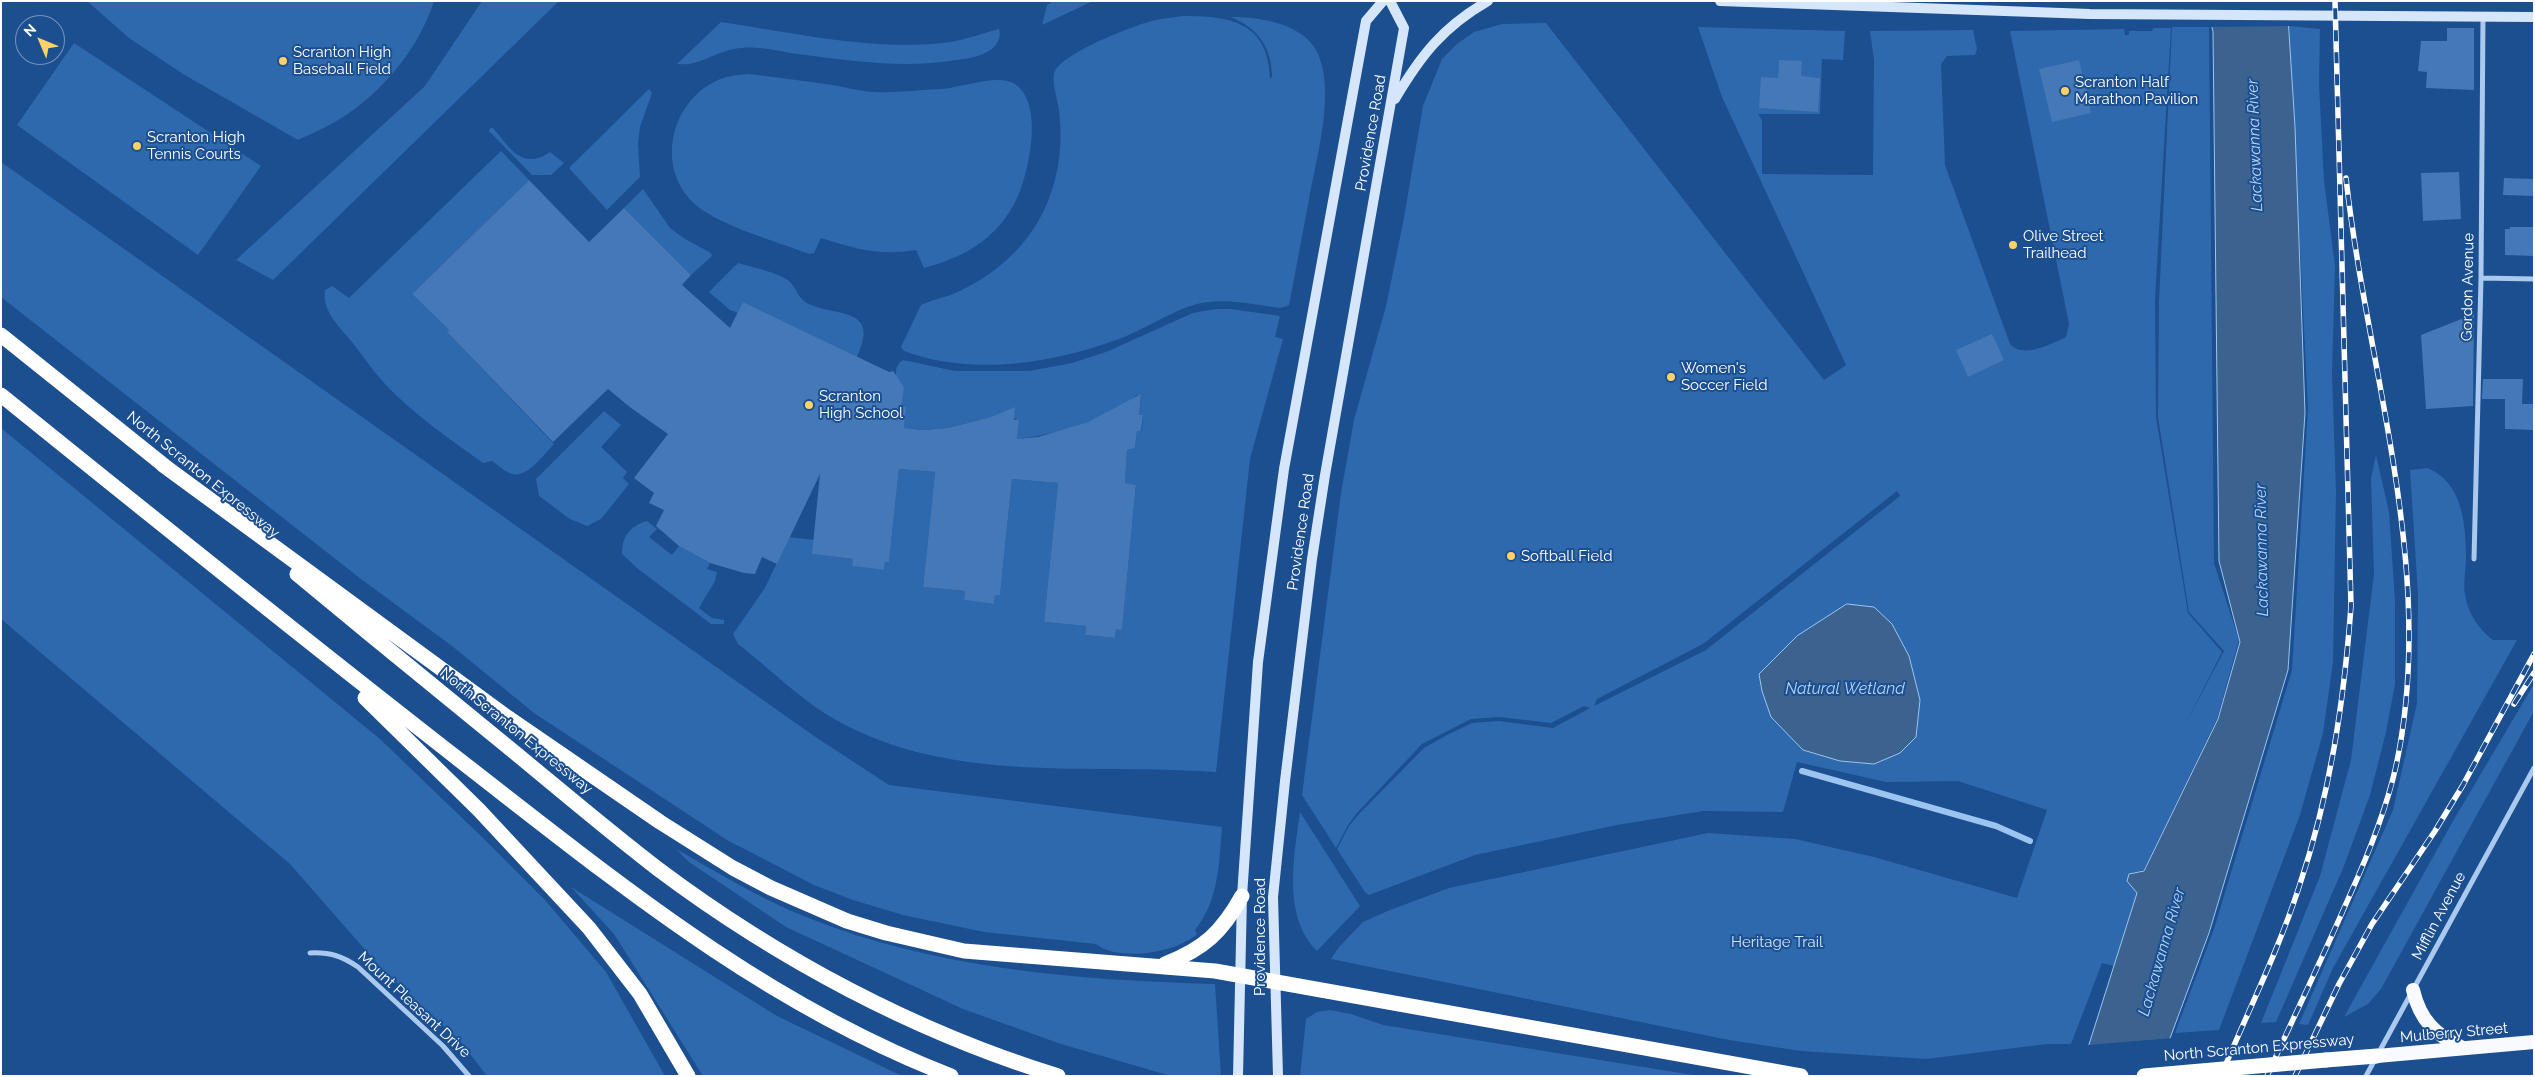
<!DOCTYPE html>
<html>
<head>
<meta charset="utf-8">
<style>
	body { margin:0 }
	#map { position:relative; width:2535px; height:1077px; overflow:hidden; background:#1b4f8f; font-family:Raleway,sans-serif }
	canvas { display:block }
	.frame { position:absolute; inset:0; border:2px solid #fff; pointer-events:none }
	.north { position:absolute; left:15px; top:15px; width:50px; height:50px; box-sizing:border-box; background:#1b4f8f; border:1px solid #7695bc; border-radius:50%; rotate:315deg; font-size:14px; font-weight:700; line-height:20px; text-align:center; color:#fff }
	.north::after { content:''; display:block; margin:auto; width:18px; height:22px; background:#ffd166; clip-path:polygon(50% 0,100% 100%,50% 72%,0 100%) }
</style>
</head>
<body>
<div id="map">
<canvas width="2535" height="1077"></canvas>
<div class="frame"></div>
<div class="north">N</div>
</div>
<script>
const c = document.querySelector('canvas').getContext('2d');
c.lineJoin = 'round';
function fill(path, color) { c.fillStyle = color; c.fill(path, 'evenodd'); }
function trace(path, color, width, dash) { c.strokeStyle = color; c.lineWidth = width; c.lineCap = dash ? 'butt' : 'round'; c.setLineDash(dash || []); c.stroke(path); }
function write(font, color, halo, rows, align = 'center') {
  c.font = font + ' Raleway,sans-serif'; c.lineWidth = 4; c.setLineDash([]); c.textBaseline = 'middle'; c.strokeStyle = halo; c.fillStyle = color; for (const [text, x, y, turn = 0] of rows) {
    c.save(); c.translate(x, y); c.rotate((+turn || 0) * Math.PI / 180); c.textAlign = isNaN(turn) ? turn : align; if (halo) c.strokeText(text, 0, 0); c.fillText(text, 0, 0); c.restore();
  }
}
const green = new Path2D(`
	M87 1H434C420 45 387 87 349 113 334 124 315 132 298 140L183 74 129 38Z
	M482 1H559L273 280 236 260 425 86Z
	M1054 1H1093L1042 25 1047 5Z
	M1182 16C1229 16 1268 21 1270 78L1272 77C1272 48 1258 28 1231 17 1259 17 1301 23 1316 50 1337 89 1316 159 1309 200 1302 235 1296 270 1289 305L1281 308C1254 305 1224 297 1197 304 1171 311 1149 327 1124 337 1056 363 974 377 904 351L901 347 921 305C933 299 948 297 960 291 991 276 1018 254 1036 225 1057 191 1064 150 1059 111 1058 100 1052 85 1054 74 1058 55 1126 29 1145 23 1157 19 1170 18 1182 16Z
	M721 22C796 33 876 52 951 42 967 39 984 33 999 29 1001 35 999 41 995 46 985 56 971 58 957 60 904 69 851 61 798 54 780 52 761 46 742 48 718 49 700 67 677 64Z
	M1546 23 1824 380 1846 365 1722 97 1698 27 1845 31 1843 60 1822 59 1820 114H1758L1762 120V174L1873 175 1874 60 1870 31 1973 30 1977 49 1975 55 1947 56 1941 64 1945 165 2010 344C2023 359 2051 344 2066 337L2069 324 2010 31 2124 29 2125 35H2129V31H2152L2153 28H2171L2155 299 2156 417 2188 613 2222 652 2183 729 2224 651 2189 612 2158 417 2159 301 2172 27H2209L2214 563 2239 640 2217 719 2144 870 2129 874 2127 881 2137 893 2114 966 2102 963 2071 1044H2047L1926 1059 1801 1051 1729 1040 1331 959 1339 947 1363 922 1390 910 1449 888 1708 833 1795 839 1874 857 2017 898 2047 810 1958 781 1886 782 1797 762 1783 812 1703 811 1617 825 1475 855 1369 895 1365 892 1337 849 1349 826 1359 814 1424 748 1445 736 1472 723 1499 721 1553 728 1590 708 1584 706 1551 723 1499 717 1471 719 1422 744 1357 813 1348 825 1336 848 1302 795 1341 493 1354 420 1386 306 1403 223 1423 106 1442 59 1457 44 1474 32 1502 24ZM1897 491 1900 496 1706 650 1594 706 1597 699 1703 644ZM1797 636 1762 691 1760 673Z
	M2289 26 2320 29 2319 84 2324 181 2335 266 2332 374 2336 491 2333 662 2323 733 2300 815 2219 1030 2175 1033 2214 929 2292 670 2308 408Z
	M74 43 261 166 198 255 17 125Z
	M749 74C777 77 804 81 832 85 845 87 859 91 873 92 896 93 918 90 941 89 961 88 998 73 1015 84 1043 103 1030 165 1020 191 1003 235 967 257 924 268L916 250C880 256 856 249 821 238L814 253 809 254C778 242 721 226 697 206 655 171 669 103 716 81 726 76 737 75 749 74Z
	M649 89 652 93 640 127 638 144 640 177 607 210 569 168Z
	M490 128H493C510 148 522 171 550 152L564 163 551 175H532L489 131Z
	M501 151 529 180 412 294 449 330 448 333 554 444C544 454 526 481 509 473 503 470 498 465 492 461L483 463C450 439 414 415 385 384 373 371 363 356 352 342 339 326 322 312 325 290L332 286 349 298Z
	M1 162 814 736 889 785 1222 827C1219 864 1219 900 1195 930L1197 934C1177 953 1118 962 1096 944L984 932 903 915 853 900 814 885 727 840 534 713 452 646 361 579 1 297Z
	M643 189 670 228 685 239 711 253 712 256 691 275 624 208Z
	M738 263C754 268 775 271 789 281 795 286 798 297 805 302 832 318 882 304 857 357L743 302 738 313 730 310 709 292Z
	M1216 309H1231L1280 316 1275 337 1283 339 1250 459 1216 772C1090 763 951 785 836 720 802 701 769 668 738 644L733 634 765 588 789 537 814 540 813 554 853 559V566L884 570 885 562H889L899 469 935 472 923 587 965 591 964 600 994 604 995 595H1000L1012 479 1058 483 1044 622 1086 626 1085 635 1115 638 1116 629H1122L1136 486 1125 483 1127 450 1135 448 1137 431H1142L1143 415H1139L1141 396 1137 395C1114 418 1050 436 1017 439L1018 419 991 417 948 428 923 430 904 428 905 407H901C899 393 889 367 903 360L955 371H1029L1072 363 1106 352 1193 313Z
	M604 411 621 425 601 447 627 472 623 478 629 484 601 519 587 526 570 519 539 496 536 479Z
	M1 428 380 739 483 838 545 900 606 972 665 1076H487L461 1042 382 969 290 864 1 619Z
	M2376 455 2389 512 2395 601V684L2386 732 2370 795 2344 866 2276 1022 2261 1023 2320 876 2351 760 2374 574 2371 478Z
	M2427 468C2462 481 2466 524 2466 557 2466 569 2463 583 2465 595 2468 613 2479 630 2493 640H2517L2333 968 2308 1025 2299 1024 2393 810 2417 703 2418 594 2410 470Z
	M647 521 657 529 649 537 672 555 679 546 710 563 707 569 717 572 715 581 699 608 712 618 724 620V624H711L637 568 622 554C622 536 630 526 647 521Z
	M2534 684V711L2381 989 2368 1004 2344 1017 2453 821Z
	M1300 812 1360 906 1317 951C1282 916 1294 856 1300 812Z
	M676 849C718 873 761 899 806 917 935 969 1077 980 1215 984L1221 1076H1171L1061 1044 963 1009 786 927 689 862Z
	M571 887 777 1016 902 1076H703L614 934Z
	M1330 1010 1351 1014 1383 1025 1699 1076H1300L1306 1019 1317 1012Z`);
const water = new Path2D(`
	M2206 1H2287L2295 127 2305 413 2288 670 2209 933 2156 1076H2079L2137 893 2127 881 2129 874 2144 871 2218 719 2240 642 2219 561 2213 32Z
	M1847 604 1874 607 1892 624 1909 656 1920 700 1916 737 1900 753 1874 764 1840 761 1803 750 1771 717 1762 691 1759 674 1797 636Z`);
const pier = new Path2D(`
	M2204 1H2289L2291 26 2209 27Z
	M2173 1038 2159 1076H2077L2088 1045Z`);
const stream = new Path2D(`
	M1802 771 1996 826 2030 841`);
const building = new Path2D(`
	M2447 28H2474V90L2426 88 2427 72 2418 71 2421 41H2447Z
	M1779 60 1802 61 1801 76 1820 78 1818 112 1759 108 1761 77 1778 78Z
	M2079 60 2091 113 2052 122 2039 69Z
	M2459 172 2461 219 2423 221 2421 173Z
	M2504 178 2534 179V196L2503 195Z
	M529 180 589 242 624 208 691 275 682 285 730 328 743 302 889 372 893 371 904 387 901 407H906L904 428 923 430 948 428 991 417 1015 407 1014 420 1019 419 1017 439 1038 437 1088 422 1141 394 1139 415H1143L1141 431H1137L1135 448 1127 450 1125 483 1136 485 1122 630 1116 629 1115 638 1085 635 1086 626 1044 622 1058 483 1012 479 1000 595H995L994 604 964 600 965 591 923 587 935 472 899 469 889 562H885L884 570 852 566 853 559 812 554 820 474 777 564 762 557 755 574 744 573 710 563 679 546 656 526 664 510 649 503 654 493 634 478 668 434 631 408 608 389 553 442 447 332 449 330 412 294Z
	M2510 227H2534V256L2505 255V229H2510Z
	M2474 314 2473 406 2426 409 2421 335Z
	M1992 334 2004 360 1968 377 1956 350Z
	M2483 379H2523L2522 404H2534V430L2505 429V399H2482Z`);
const minor = new Path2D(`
	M2481 278 2534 279
	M2474 559 2481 278 2483 16
	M310 953C330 952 342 956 358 967L443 1046 469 1076
	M2366 1076 2534 768`);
const secondary = new Path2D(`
	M1720 1 2090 14 2534 17
	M1395 99C1421 55 1443 27 1488 1
	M1238 1076 1242 896 1258 662 1284 469 1366 21 1383 1
	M1278 1076 1273 897 1285 781 1312 559 1325 475 1404 28 1390 1`);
const trunk = new Path2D(`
	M2413 990C2420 1020 2435 1035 2463 1048
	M2377 1056 2534 1042`);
const motorway = new Path2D(`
	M1 335 171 471
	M1 395C157 521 313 646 471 769 624 888 768 1005 951 1076
	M163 465 507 717 660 822 733 868 771 888 847 921 886 933 964 951 1215 971 1801 1076
	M297 574C367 632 438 690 508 747 558 788 607 830 658 869 778 959 915 1032 1058 1076
	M365 698 479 810 589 928 640 994 688 1076
	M1165 964C1204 949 1222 932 1242 896
	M2326 1060 2377 1056`);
const rail = new Path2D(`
	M2514 704 2534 673
	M2221 1076C2247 1013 2278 952 2299 887 2330 795 2344 702 2351 606L2335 1
	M2267 1076C2294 1016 2323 957 2349 897 2368 855 2386 811 2396 766 2438 572 2367 370 2346 178
	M2295 1076 2339 984 2372 924 2435 831 2463 785 2534 654`);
const motorwayBridge = new Path2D(`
	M2144 1076 2326 1060`);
const markers = [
	[283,61,5,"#ffd166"],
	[2065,91,5,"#ffd166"],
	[137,146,5,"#ffd166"],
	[2013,245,5,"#ffd166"],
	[1671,377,5,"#ffd166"],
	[809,405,5,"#ffd166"],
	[1511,556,5,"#ffd166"]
];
const poiNames = [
	["Scranton High",293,52],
	["Baseball Field",293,69],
	["Scranton Half",2075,82],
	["Marathon Pavilion",2075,99],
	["Scranton High",147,137],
	["Tennis Courts",147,154],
	["Olive Street",2023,236],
	["Trailhead",2023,253],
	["Women's",1681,368],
	["Soccer Field",1681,385],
	["Scranton",819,396],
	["High School",819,413],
	["Softball Field",1521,556]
];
const streetNames = [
	["Providence Road",1371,133,-80],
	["Gordon Avenue",2468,287,-89],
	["North Scranton Expressway",203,475,39],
	["Providence Road",1301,532,-82],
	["North Scranton Expressway",516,731,39],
	["Mifflin Avenue",2439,916,-62],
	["Providence Road",1260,937,-90],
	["Mount Pleasant Drive",414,1005,43],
	["Mulberry Street",2454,1033,-5],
	["North Scranton Expressway",2259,1048,-5]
];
const parkNames = [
	["Heritage Trail",1777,942]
];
const waterNames = [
	["Lackawanna River",2255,145,-92],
	["Lackawanna River",2262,550,-91],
	["Natural Wetland",1845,689],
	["Lackawanna River",2162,952,-74]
];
fill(green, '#2e69ad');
fill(water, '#3c6290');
trace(water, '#9cc4f0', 1);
fill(pier, '#1b4f8f');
trace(stream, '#9cc4f0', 6);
fill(building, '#4478b7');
trace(minor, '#a9c9ee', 5);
trace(secondary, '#d6e6fa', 10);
trace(trunk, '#f8faff', 14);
trace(motorway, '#fff', 15);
trace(rail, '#fff', 5.5);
trace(rail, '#1b4f8f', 4, [11]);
trace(motorwayBridge, '#fff', 15);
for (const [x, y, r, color] of markers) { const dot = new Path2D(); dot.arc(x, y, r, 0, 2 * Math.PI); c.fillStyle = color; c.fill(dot); trace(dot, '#1b4f8f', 2); }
write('15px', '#fff', '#1b4f8f', poiNames, 'left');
write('15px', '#fff', '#1b4f8f', streetNames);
write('15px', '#cfe3fa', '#1b4f8f', parkNames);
write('italic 16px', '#b5d3f5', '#1b4f8f', waterNames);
</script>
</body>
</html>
